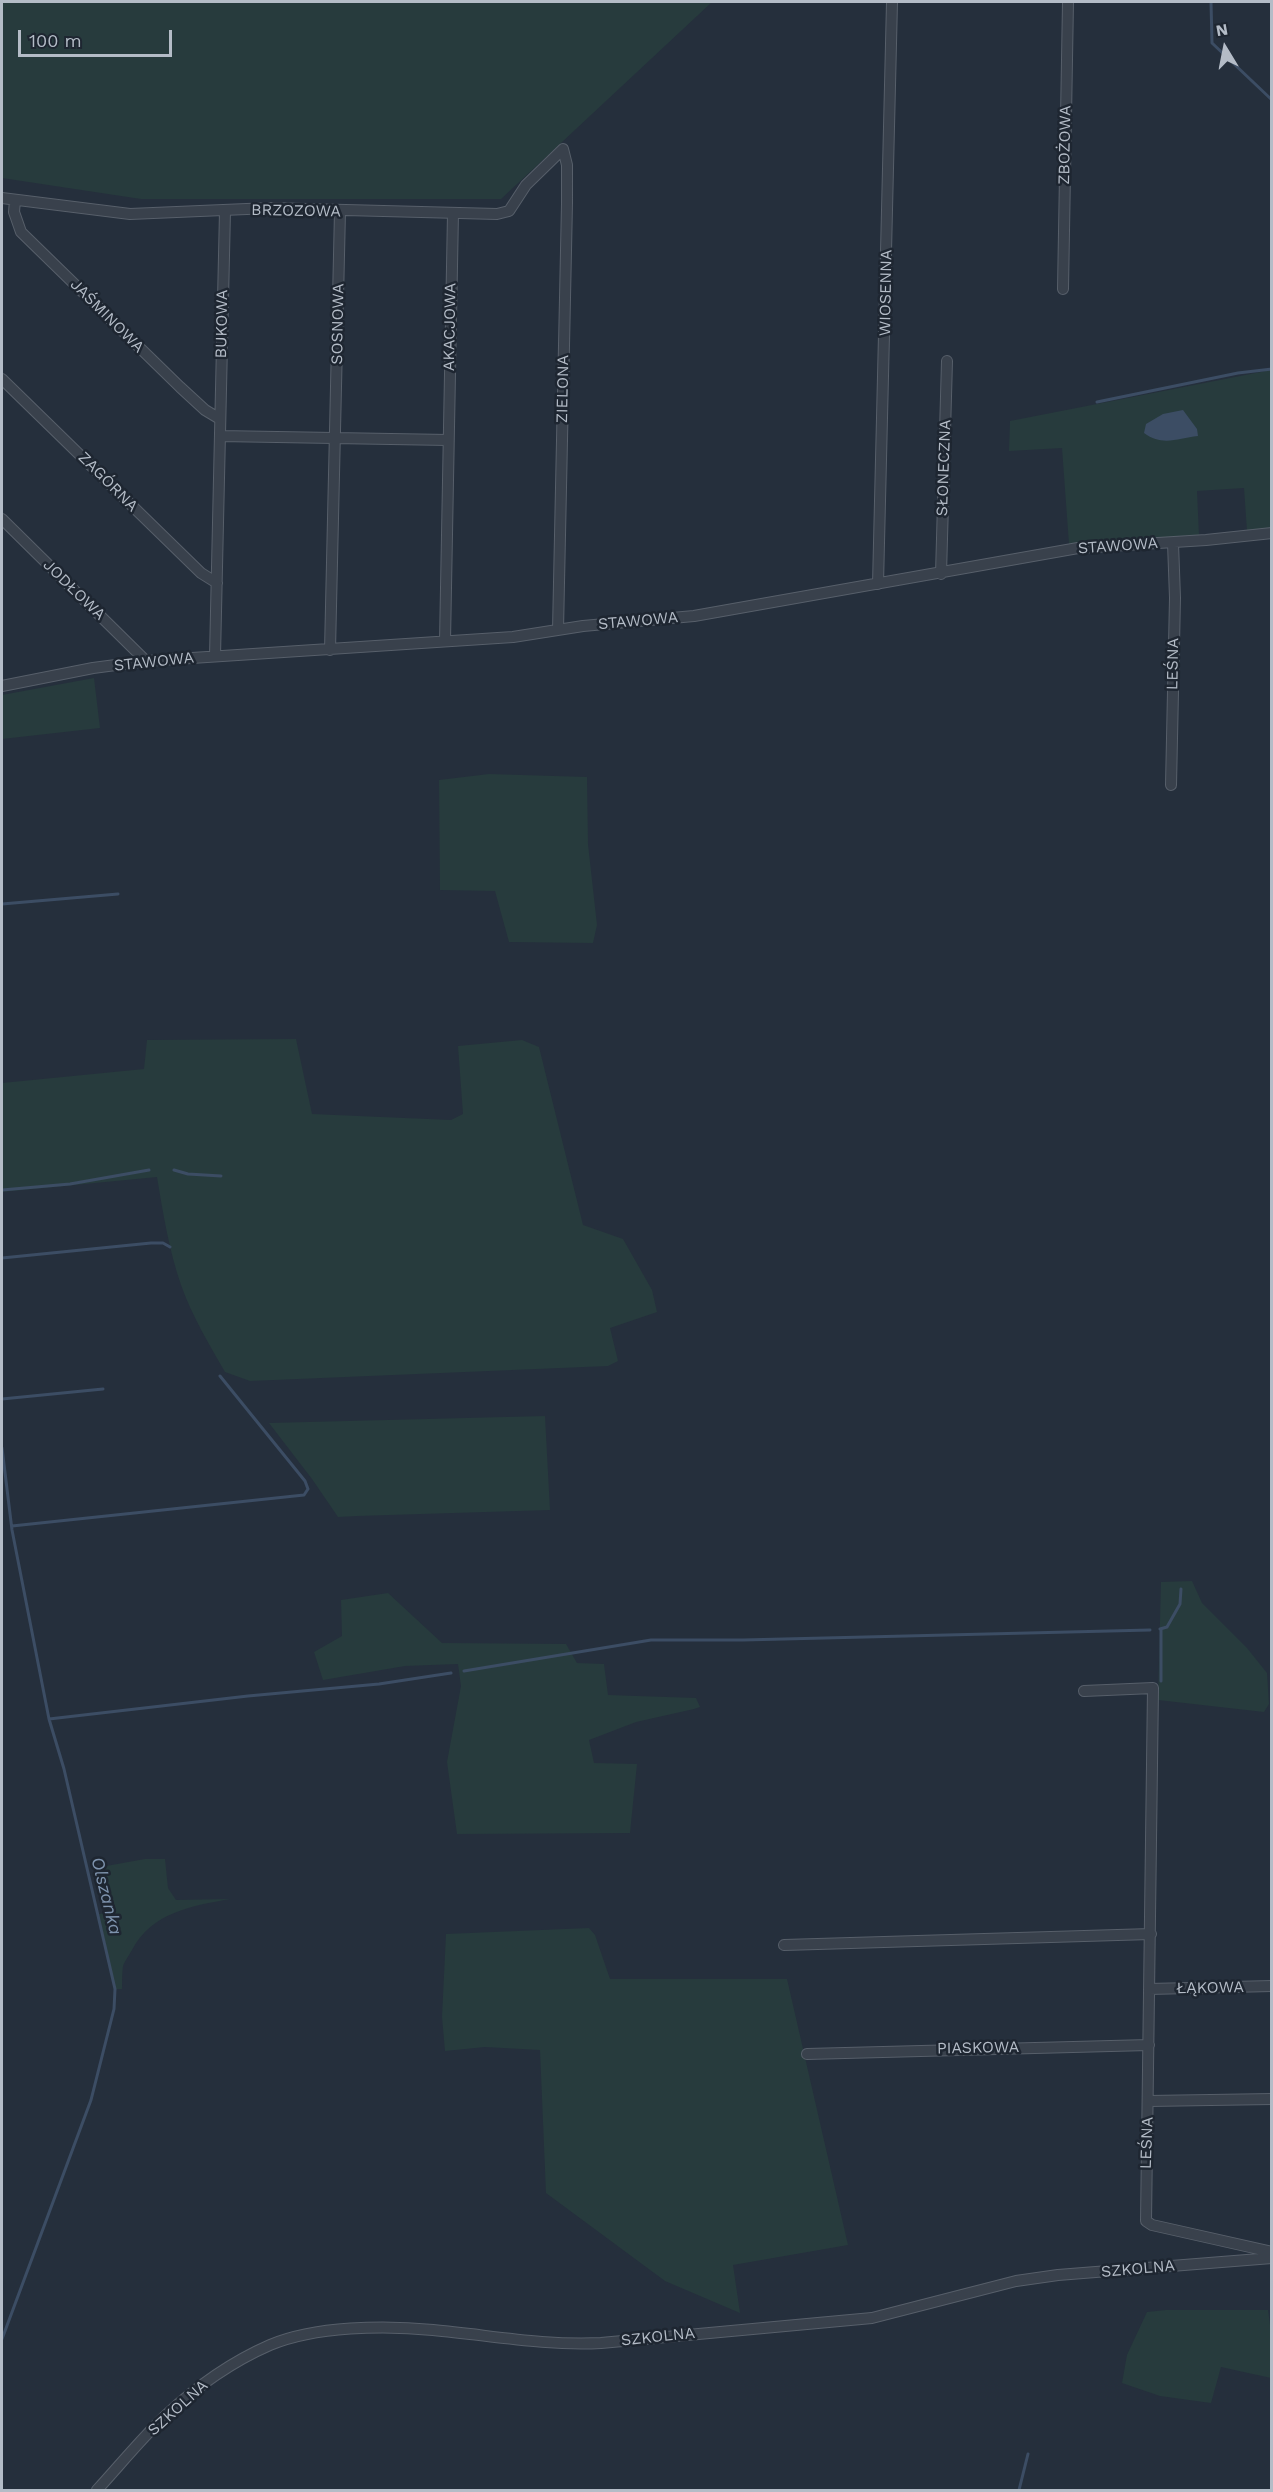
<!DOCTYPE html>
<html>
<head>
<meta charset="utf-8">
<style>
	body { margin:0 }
	#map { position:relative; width:1273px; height:2492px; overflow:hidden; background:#252f3c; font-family:"Work Sans",sans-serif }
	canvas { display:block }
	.frame { position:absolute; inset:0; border:3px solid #b4bcc7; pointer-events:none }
	.north { position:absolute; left:1195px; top:18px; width:60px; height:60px; -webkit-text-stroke:4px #1e2631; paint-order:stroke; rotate:350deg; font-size:16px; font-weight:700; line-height:24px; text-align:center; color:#b4bcc7 }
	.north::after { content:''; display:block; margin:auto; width:21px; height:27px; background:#b4bcc7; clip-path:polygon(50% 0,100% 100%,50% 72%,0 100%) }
	.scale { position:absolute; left:18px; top:30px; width:154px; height:27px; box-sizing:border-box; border:3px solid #b4bcc7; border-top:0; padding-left:8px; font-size:18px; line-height:21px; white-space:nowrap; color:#b4bcc7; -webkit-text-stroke:4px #1e2631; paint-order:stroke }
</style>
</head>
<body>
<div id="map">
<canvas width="1273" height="2492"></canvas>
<div class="frame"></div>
<div class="north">N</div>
<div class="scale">100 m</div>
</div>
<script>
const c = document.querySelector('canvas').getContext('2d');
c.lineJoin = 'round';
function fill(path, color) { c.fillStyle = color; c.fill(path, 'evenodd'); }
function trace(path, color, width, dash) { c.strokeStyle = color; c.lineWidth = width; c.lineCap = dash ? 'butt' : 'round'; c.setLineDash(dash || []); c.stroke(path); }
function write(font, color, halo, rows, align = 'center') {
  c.font = font + ' "Work Sans",sans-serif'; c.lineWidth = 5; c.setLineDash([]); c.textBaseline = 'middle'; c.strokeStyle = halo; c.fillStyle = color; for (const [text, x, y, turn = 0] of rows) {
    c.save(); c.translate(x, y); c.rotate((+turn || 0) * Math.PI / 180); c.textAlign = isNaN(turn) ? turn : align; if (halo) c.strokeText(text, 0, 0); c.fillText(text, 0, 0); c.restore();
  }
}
const green = new Path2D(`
	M2 2H712L501 199H141L2 178Z
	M1271 370V528L1247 531 1244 488 1197 491 1199 535 1069 544 1062 448 1009 451 1010 421Z
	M94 678 100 728 2 739V695Z
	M489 774 587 777 588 844 597 925 593 943 509 942 495 891 440 890 439 780Z
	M296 1039 312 1114 451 1120 463 1114 458 1046 522 1040 539 1047 583 1225 623 1239 652 1290 657 1312 610 1328 618 1361 608 1366 250 1381 225 1372C209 1344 192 1316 181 1285 169 1250 163 1213 157 1177L2 1192V1083L144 1069 147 1040Z
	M545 1416 550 1510 357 1516 338 1517 312 1479 269 1423Z
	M1192 1581 1202 1603 1247 1648 1267 1673 1269 1704 1264 1712 1158 1700 1161 1582Z
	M388 1593 442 1643 566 1644 577 1663 604 1664 608 1695 696 1698 700 1707 694 1709 636 1722 589 1740 594 1763 637 1764 630 1833 457 1834 447 1762 461 1686 458 1664 405 1666 323 1680 314 1652 342 1636 341 1600Z
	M145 1859H165L168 1888 176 1900 230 1899C192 1906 152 1912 132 1950 129 1955 125 1961 123 1966 122 1973 122 1982 122 1989H115L99 1914 104 1913 96 1885 95 1868Z
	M589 1928 595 1935 610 1979H787L848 2245 733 2265 740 2313 665 2281 546 2193 540 2050 485 2047 445 2051 442 2017 446 1934Z
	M1166 2310H1268L1271 2332V2378L1221 2367 1211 2403 1160 2396 1122 2383 1127 2355 1147 2312Z`);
const water = new Path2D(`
	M1183 410 1197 429 1198 436C1178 438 1163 447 1144 433L1146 424 1163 414Z`);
const stream = new Path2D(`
	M1211 2 1212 43 1272 100
	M1097 402 1238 373 1272 369
	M2 904 118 894
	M174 1170 188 1174 221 1176
	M2 1190 70 1184 149 1170
	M2 1258 151 1243H163L170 1247
	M2 1399 103 1389
	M2 1448 12 1530 49 1719 64 1769 115 1989 114 2009 91 2100 2 2339
	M12 1526 304 1495 308 1489 305 1481 220 1376
	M1160 1629 1167 1627 1180 1604 1181 1589
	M464 1671 651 1640H743L1150 1630
	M1161 1681V1629
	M49 1719 248 1696 379 1684 451 1673
	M1019 2490 1028 2454`);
const minor = new Path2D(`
	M2 198 130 214 270 208 497 214 509 211 526 185 563 149
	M15 200 14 212 21 232 180 387 205 410 220 419
	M1063 289 1068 2
	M2 379 201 573 217 583
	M220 436 448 440
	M2 519 146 661
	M941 574 947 361
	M878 584 892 2
	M558 630 567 203V165L563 149
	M445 641 453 213
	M330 650 340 211
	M215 656 225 211
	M2 686 93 668 146 661 513 637 583 626 694 616 1078 548 1206 540 1272 533
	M1171 785 1175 598 1173 543
	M1084 1691 1153 1688 1146 2221 1152 2225 1272 2252
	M784 1945 1151 1934
	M1149 1989 1272 1986
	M807 2054 1149 2045
	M1149 2101 1272 2099
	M97 2490C119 2466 141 2439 165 2416 196 2387 231 2362 270 2345 315 2326 385 2325 433 2330 489 2335 544 2346 601 2343L872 2318 1016 2281 1058 2275 1272 2258`);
const streetNames = [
	["ZBOŻOWA",1065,145,-89],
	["BRZOZOWA",296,211,1],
	["WIOSENNA",886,293,-89],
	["JAŚMINOWA",107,316,45],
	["BUKOWA",222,324,-89],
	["SOSNOWA",338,324,-89],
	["AKACJOWA",450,327,-89],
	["ZIELONA",563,389,-89],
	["SŁONECZNA",944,468,-88],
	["ZAGÓRNA",108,482,45],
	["STAWOWA",1118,546,-4],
	["JODŁOWA",74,590,44],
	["STAWOWA",638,621,-5],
	["STAWOWA",154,662,-6],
	["LEŚNA",1173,664,-89],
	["ŁĄKOWA",1210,1988,-1],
	["PIASKOWA",978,2048,-1],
	["LEŚNA",1147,2143,-88],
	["SZKOLNA",1138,2269,-5],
	["SZKOLNA",658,2337,-6],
	["SZKOLNA",178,2408,-42]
];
const waterNames = [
	["Olszanka",106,1896,76]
];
fill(green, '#273b3d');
fill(water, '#3c4d64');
trace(stream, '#3c4d64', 3);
trace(minor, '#575f6a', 12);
trace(minor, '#39414c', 10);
write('16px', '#b4bcc7', '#1e2631', streetNames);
write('italic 18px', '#7e93ad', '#1e2631', waterNames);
</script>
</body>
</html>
